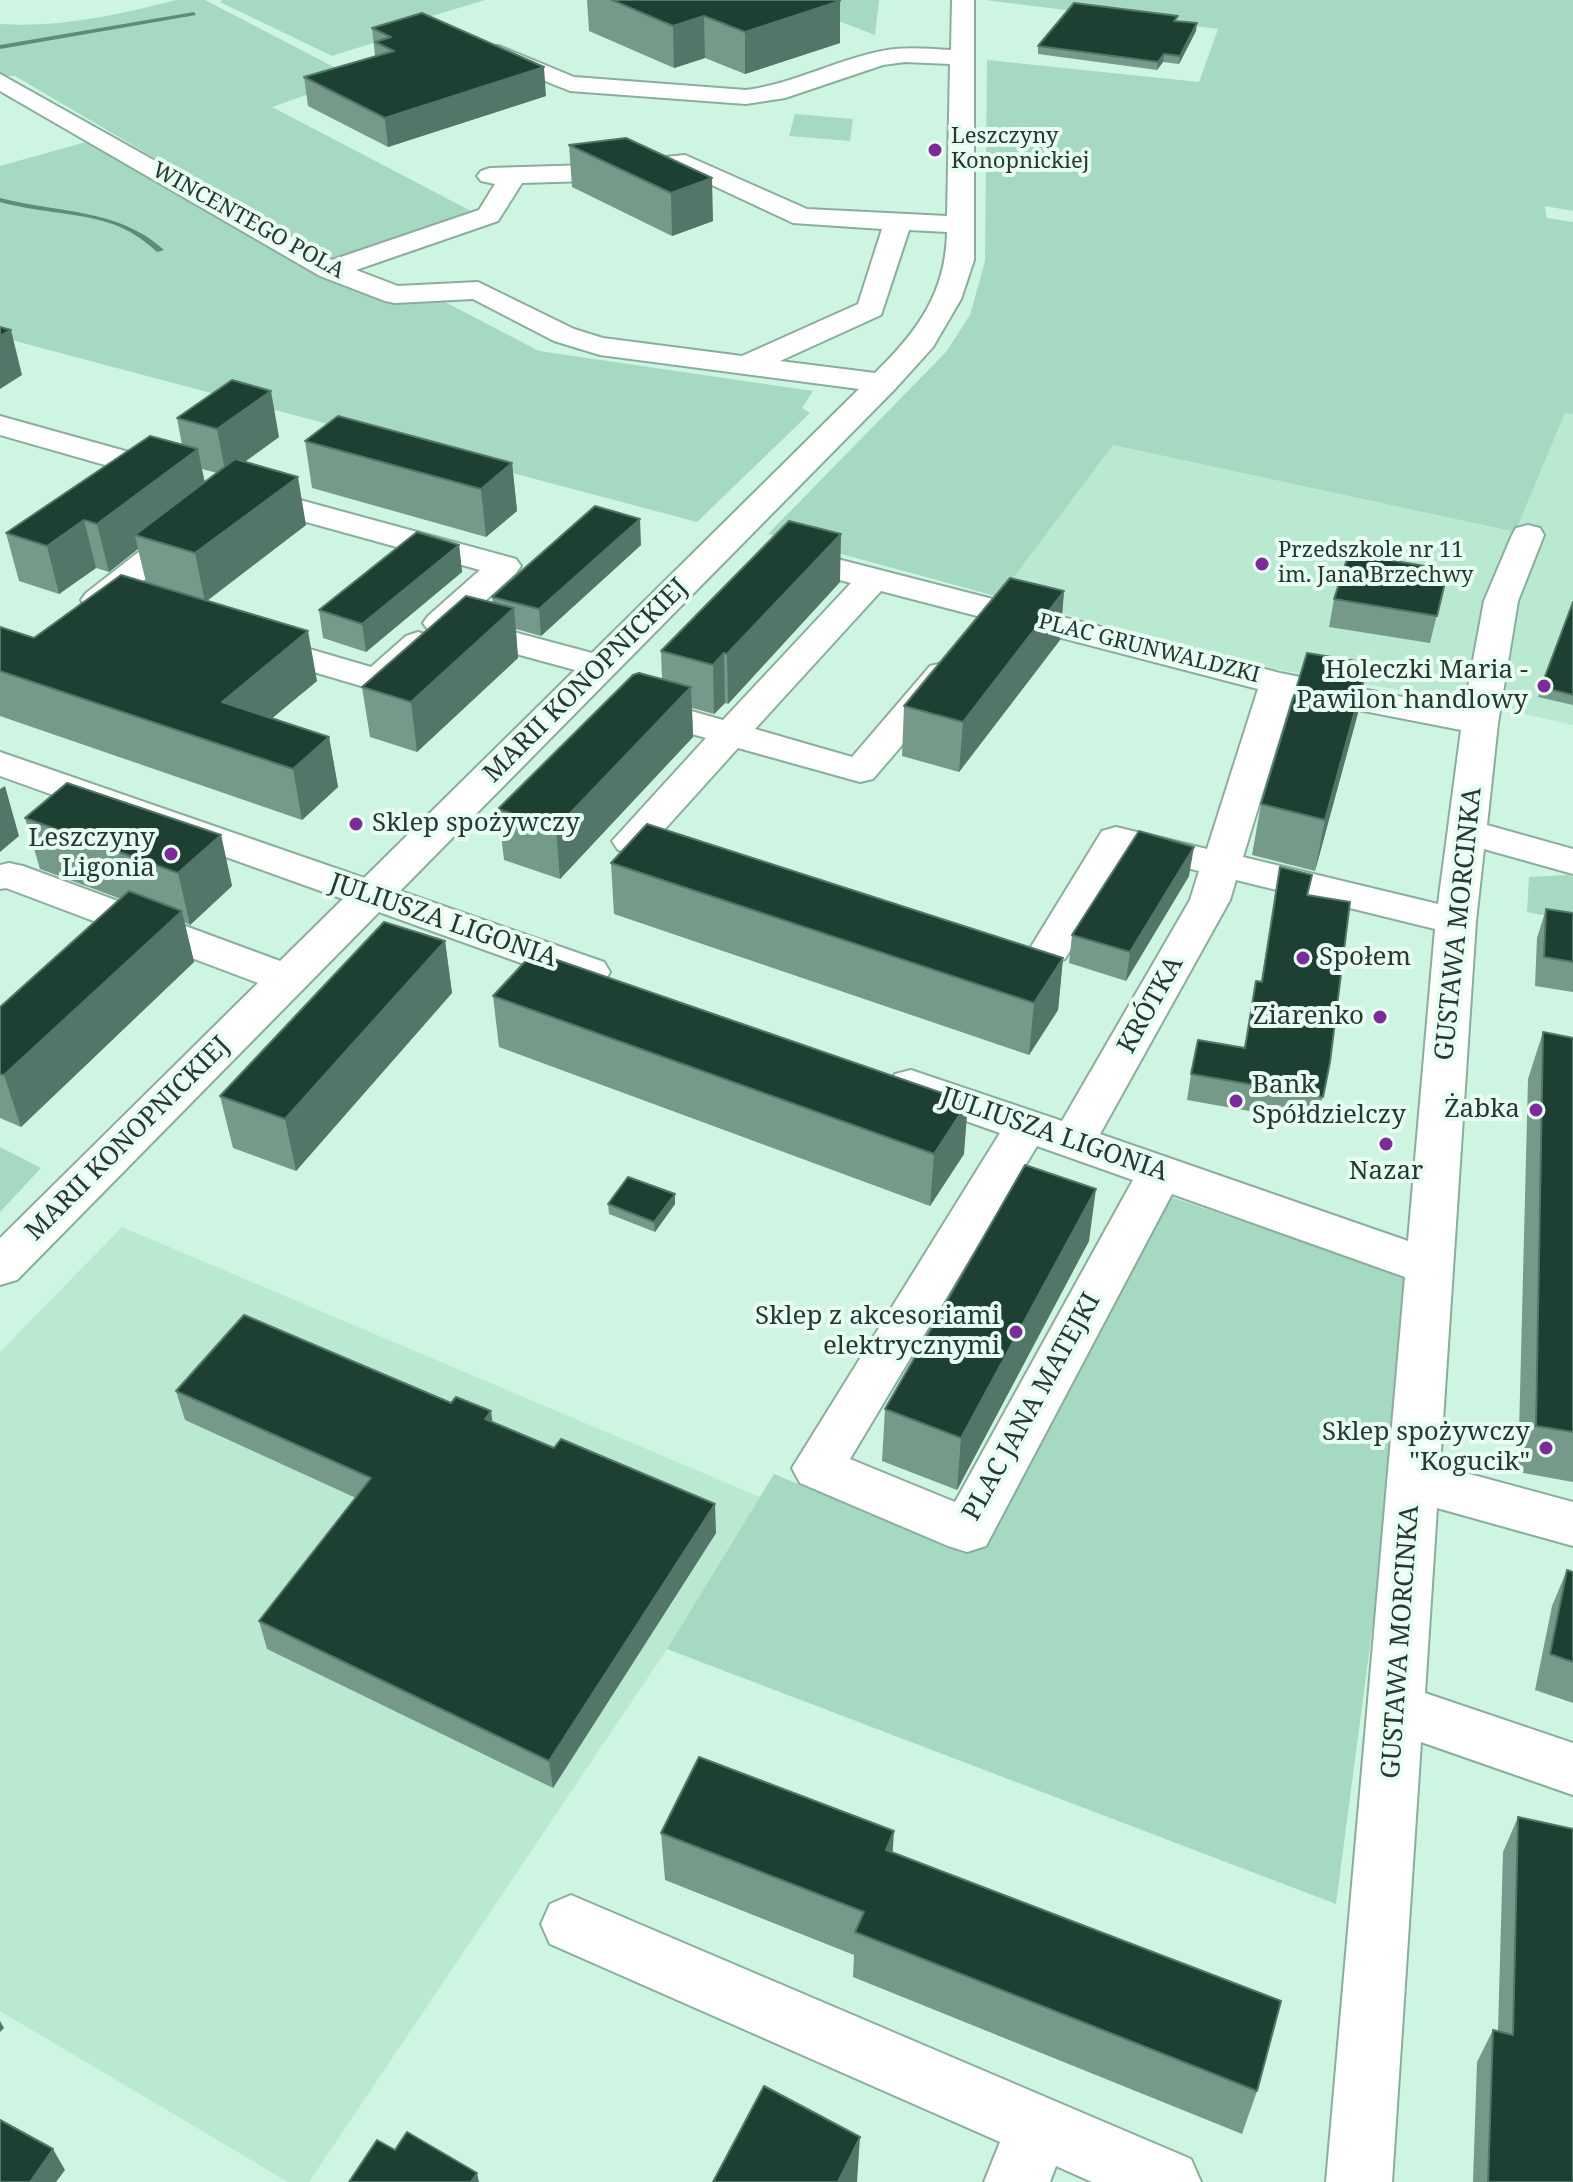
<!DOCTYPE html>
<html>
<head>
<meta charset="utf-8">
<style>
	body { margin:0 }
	canvas { display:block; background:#cef5e2 }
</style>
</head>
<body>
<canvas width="1573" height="2182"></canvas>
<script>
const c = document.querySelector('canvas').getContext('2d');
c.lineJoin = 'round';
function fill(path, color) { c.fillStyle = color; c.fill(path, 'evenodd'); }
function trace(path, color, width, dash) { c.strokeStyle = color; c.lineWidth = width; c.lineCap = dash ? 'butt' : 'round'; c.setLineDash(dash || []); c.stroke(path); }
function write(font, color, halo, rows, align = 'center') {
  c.font = font + ' "Noto Serif",serif'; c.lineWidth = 8; c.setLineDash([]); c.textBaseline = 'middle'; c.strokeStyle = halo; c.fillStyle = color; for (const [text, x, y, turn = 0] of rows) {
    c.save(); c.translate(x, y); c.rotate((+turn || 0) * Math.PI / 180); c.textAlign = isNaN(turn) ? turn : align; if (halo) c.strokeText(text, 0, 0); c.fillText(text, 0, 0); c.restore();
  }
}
const built = new Path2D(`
	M1565 413 1573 414V725L1467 701 1268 668 999 597 1113 445 1514 532Z
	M122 1227 760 1497 667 1649 309 2182H288L0 2011V1352Z`);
const green = new Path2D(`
	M176 0H205L355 78 272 107 473 212 330 261 15 76H0V24C60 28 118 15 176 0Z
	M223 0H485L412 22 420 28 332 56 220 2Z
	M879 0 875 35 786 1 789 0Z
	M985 0H1573V211L1545 206 1547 218 1573 222V414L1565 413 1515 532 1113 445 999 597 768 534 946 352 970 315 985 261 987 60 1199 82 1218 29Z
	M795 114 853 119 850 141 789 136Z
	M93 140 394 300 445 302 539 351 813 391 802 408 810 413 697 522 0 337V166Z
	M1568 875 1573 877V921L1527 912 1529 877Z
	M0 1147 41 1168 0 1212Z
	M1165 1195 1418 1281 1336 1904 667 1649 774 1474 965 1554Z`);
const stream = new Path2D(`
	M194 12 196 15 0 49V45Z
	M0 198C56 213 119 208 164 250L157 252C146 242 134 233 120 227 85 212 38 213 0 202Z`);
const minor = new Path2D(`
	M952 0H974V260L961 299 933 347 895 389 400 891 604 962 610 972 604 982 589 986 574 982 379 912 17 1280 0 1285V1238L258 983 6 888 0 889V865L9 863 23 866 280 961 343 899 0 776V752L364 878 575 670 428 630 423 623 428 616 480 570 234 502 229 495 234 488 245 485 256 488 516 559 521 566 516 573 465 619 592 653 859 389 600 355 554 341 473 299 395 303 385 301 320 276 0 91V74L332 260 479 210 495 184 481 181 477 176 481 171 490 168 588 165 685 155 807 209 947 216 950 64 905 62 883 65 785 98 746 104 570 91 483 56 479 51 483 46H499L574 77 746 90C792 84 832 62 877 52 901 46 926 49 951 50ZM682 171 793 223 882 229 858 304 742 356 603 338 574 329 478 282 398 286 356 270 498 221 522 183 588 181ZM909 230 947 232C946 293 917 332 875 373L780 361 881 315Z
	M0 416 186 468 191 475 186 482 175 485 0 435Z
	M188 520 200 523 204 530 124 597 131 599 136 606 131 613 119 616 86 607 81 600 86 593 176 523Z
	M1528 525 1540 528 1544 535 1518 601 1498 723 1487 825 1573 849V874L1484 849 1476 921 1440 1466 1573 1502V1546L1437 1508 1425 1693 1573 1743V1795L1421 1742 1392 2182H1326L1405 1277 1172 1194 986 1546 967 1552 948 1546 800 1483 792 1468 1000 1133 895 1096 889 1085 895 1074 911 1070 1062 1121 1190 900 1199 871 1127 854 1065 959 1050 963 1035 959 1029 950 1102 831 1116 827 1207 849 1258 689 881 591 755 729 852 757 930 666 943 663 956 666 961 674 956 682 873 779 860 782 738 748 646 850 632 853 618 850 612 841 706 738 621 714 616 706 621 698 634 695 723 720 851 583 771 562 766 555 771 548 783 545 1280 673 1464 709 1484 601 1512 535 1516 528ZM1292 697 1461 730 1438 904 1243 857ZM1236 880 1435 929 1408 1241 1100 1134 1230 900ZM1037 1146 1133 1180 955 1502 850 1459Z
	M418 632 430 636 436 643 391 688 378 691 246 652 240 645 246 638 258 634 371 667 406 636Z
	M571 1895 1191 2159 1201 2182H1092L1056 2166 1050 2182H984L1000 2142 550 1944 541 1924 550 1904Z`);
const wall = new Path2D(`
	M587 0H838L840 43 745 74 705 58 674 68 589 31Z
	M1177 21 1196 31 1179 64 1163 62 1157 70 1038 54V46Z
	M372 28 546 96 388 147 308 106 304 77 375 56Z
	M626 138 713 221 672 236 572 187 569 145Z
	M177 418 279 437 245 462 306 525 207 601 317 681 272 718 329 737 338 787 302 820 0 716V627L34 638 146 582 138 549 109 572 96 568 59 594 19 581 6 533 182 445ZM202 469 217 473 205 482Z
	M305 441 512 463 517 511 486 537 312 488Z
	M459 545 462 572 366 652 323 638 319 610Z
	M641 545 541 636 516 629 518 658 417 752 370 737 362 687 493 603 492 597Z
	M1448 570 1430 643 1329 627 1334 599Z
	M840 582 728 704 725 703 714 714 692 708 693 737 560 879 504 860 498 809 662 679 661 651Z
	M1064 591 1060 640 959 772 902 756 904 706Z
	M1573 602V705L1538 697Z
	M1358 713 1315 871 1252 855 1261 804Z
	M25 818 221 835 232 886 190 925 184 922 194 962 21 1127 0 1118V1007L121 899 40 869Z
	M611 863 1063 958 1058 1010 1029 1055 614 914Z
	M1280 867 1312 875 1308 895 1330 1062 1317 1123 1187 1100 1191 1074 1244 1047 1261 982Z
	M1189 876 1126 981 1069 963 1072 935Z
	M1546 909 1573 913V992L1535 986 1537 938Z
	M445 941 452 993 296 1171 233 1148 220 1096Z
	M493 996 964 1154 930 1206 499 1047Z
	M1543 1032 1573 1038V1482L1518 1472 1528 1079Z
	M608 1204H675L655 1232 609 1214Z
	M1089 1241 957 1490 882 1461 885 1409Z
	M176 1391 492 1422 716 1533 553 1788 267 1649 259 1621 356 1498 185 1420Z
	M1567 1570 1573 1572V1703L1535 1690 1552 1606Z
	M1518 1817 1573 2182H1473L1477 2062 1493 2030 1498 2031 1503 1852Z
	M661 1833 892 1852 1257 2091 1242 2134 853 1977 854 1955 665 1880Z`);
const shadedWall = new Path2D(`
	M840 1V43L745 74V32Z
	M704 16 705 58 674 68 673 26Z
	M1197 23 1196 31 1179 64 1180 56Z
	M1164 54 1163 62 1157 70 1158 62Z
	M544 67 546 96 388 147 385 118Z
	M712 178 713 221 672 236 671 193Z
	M11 330 22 375 0 389V336Z
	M271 391 279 437 226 475 217 429Z
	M198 449 207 496 135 535 138 549 109 572 97 524Z
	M512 463 517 511 486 537 481 489Z
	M298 477 306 525 205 602 195 553Z
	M640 519 641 545 541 636 539 609Z
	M84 520 96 568 59 594 47 546Z
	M841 534 840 582 728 704 727 654Z
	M459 545 462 572 366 652 362 624Z
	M1064 591 1060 640 959 772 963 722Z
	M514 608 518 658 417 752 411 702Z
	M308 631 317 681 235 749 222 702Z
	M724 653 725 703 714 714 713 665Z
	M1368 663 1358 713 1315 871 1325 820Z
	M691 687 693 737 560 879 556 828Z
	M329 737 338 787 302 820 293 769Z
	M5 786 19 836 0 852V789Z
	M221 835 232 886 190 925 178 873Z
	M1194 847 1189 876 1126 981 1130 952Z
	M182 911 194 962 21 1127 4 1075Z
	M445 941 452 993 296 1171 285 1119Z
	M1063 958 1058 1010 1029 1055 1034 1003Z
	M968 1102 964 1154 930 1206 934 1154Z
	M1096 1189 1089 1241 957 1490 961 1438Z
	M675 1194V1204L655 1232 654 1222Z
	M491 1411 495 1440 485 1419Z
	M715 1504 716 1533 553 1788 549 1761Z
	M894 1831 891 1879 886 1850Z
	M0 2021 4 2028 0 2032Z
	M860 2137 857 2182H838Z
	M53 2149 65 2170 56 2182H30Z
	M477 2173 479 2182H471Z`);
const building = new Path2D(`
	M612 0H838L840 1 745 32 704 16 673 26Z
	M1074 3 1178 16 1174 21 1197 23 1180 56 1164 54 1158 62 1038 46Z
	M422 13 544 67 385 118 304 77 394 51 375 42 391 37 372 28Z
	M626 138 712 178 671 193 569 145Z
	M0 327 11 330 0 336Z
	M232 380 271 391 217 429 177 418Z
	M338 416 512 463 481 489 305 441Z
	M150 436 198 449 97 524 84 520 47 546 6 533Z
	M235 459 298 477 195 553 135 535Z
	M595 506 640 519 539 609 492 597Z
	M789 521 841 534 727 654 724 653 713 665 661 651Z
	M417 532 459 545 362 624 319 610Z
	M1349 553 1448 570 1437 616 1334 599Z
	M121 575 308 631 222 702 329 737 293 769 0 671V627L34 638Z
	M1010 578 1064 591 963 722 904 706Z
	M466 596 514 608 411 702 362 687Z
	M1573 602V695L1541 687Z
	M1307 653 1368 663 1325 820 1261 804Z
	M639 673 691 687 556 828 498 809 633 675Z
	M67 783 221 835 178 873 25 818Z
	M647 824 1063 958 1034 1003 611 863Z
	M1139 831 1194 847 1130 952 1072 935Z
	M1280 867 1312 875 1307 895 1350 902 1330 1062 1323 1097 1191 1074 1198 1040 1245 1048 1256 981 1262 982Z
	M129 891 182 911 4 1075 0 1074V1007Z
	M1546 909 1573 913V962L1544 957Z
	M384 922 445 941 285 1119 220 1096Z
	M534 952 968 1102 934 1154 493 996Z
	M1543 1032 1573 1038V1432L1536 1426Z
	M1025 1165 1096 1189 961 1438 885 1409Z
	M628 1177 675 1194 654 1222 608 1204Z
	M244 1315 451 1403 456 1397 491 1411 485 1419 554 1448 561 1439 715 1504 549 1761 259 1621 371 1478 176 1391Z
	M1567 1570 1573 1572V1662L1550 1654Z
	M699 1757 894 1831 886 1850 1281 2001 1257 2091 855 1932 864 1912 661 1833Z
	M1518 1817 1573 1829V2182H1488L1493 2030 1513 2035Z
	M764 2086 860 2137 838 2182H713Z
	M0 2120 53 2149 30 2182H0Z
	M407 2132 477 2173 471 2182H349L377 2140 395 2150Z`);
const markers = [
	[935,150,8,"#7d2b9c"],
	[1262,564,8,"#7d2b9c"],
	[1544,686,8,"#7d2b9c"],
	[356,824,8,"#7d2b9c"],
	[171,854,8,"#7d2b9c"],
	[1303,958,8,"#7d2b9c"],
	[1380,1017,8,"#7d2b9c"],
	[1236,1101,8,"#7d2b9c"],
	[1536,1110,8,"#7d2b9c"],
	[1386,1144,8,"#7d2b9c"],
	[1016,1332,8,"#7d2b9c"],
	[1546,1448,8,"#7d2b9c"]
];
const farPoinames = [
	["Leszczyny",951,137],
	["Konopnickiej",951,162],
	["Przedszkole nr 11",1278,551],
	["im. Jana Brzechwy",1278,576]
];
const farStreetnames = [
	["WINCENTEGO POLA",248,221,29],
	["PLAC GRUNWALDZKI",1149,649,14]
];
const poiNames = [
	["Holeczki Maria -",1528,671],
	["Pawilon handlowy",1528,701],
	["Sklep spożywczy",372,824,"left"],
	["Leszczyny",155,839],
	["Ligonia",155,869],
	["Społem",1319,958,"left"],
	["Ziarenko",1364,1017],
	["Bank",1252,1086,"left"],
	["Spółdzielczy",1252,1116,"left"],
	["Żabka",1520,1110],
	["Nazar",1386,1172,"center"],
	["Sklep z akcesoriami",1000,1317],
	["elektrycznymi",1000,1347],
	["Sklep spożywczy",1530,1433],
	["\"Kogucik\"",1530,1463]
];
const streetNames = [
	["MARII KONOPNICKIEJ",586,681,-45],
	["JULIUSZA LIGONIA",443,921,19],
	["GUSTAWA MORCINKA",1459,924,-84],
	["KRÓTKA",1151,1005,-61],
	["JULIUSZA LIGONIA",1054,1135,19],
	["MARII KONOPNICKIEJ",128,1139,-45],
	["PLAC JANA MATEJKI",1032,1407,-61],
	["GUSTAWA MORCINKA",1401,1642,-86]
];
fill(built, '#bae9d2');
fill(green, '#a6d9c1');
fill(stream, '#5d8c77');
trace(minor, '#89ae9d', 4);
fill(minor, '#fff');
fill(wall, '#769a8a');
fill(shadedWall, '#527667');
fill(building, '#1d4032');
trace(building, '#527667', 2);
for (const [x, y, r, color] of markers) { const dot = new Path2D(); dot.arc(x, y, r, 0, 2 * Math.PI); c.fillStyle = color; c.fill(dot); trace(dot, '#e7fef3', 3); }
write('22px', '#283730', '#e7fef3', farPoinames, 'left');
write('22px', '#283730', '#e7fef3', farStreetnames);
write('26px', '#283730', '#e7fef3', poiNames, 'right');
write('26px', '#283730', '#e7fef3', streetNames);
</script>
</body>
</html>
